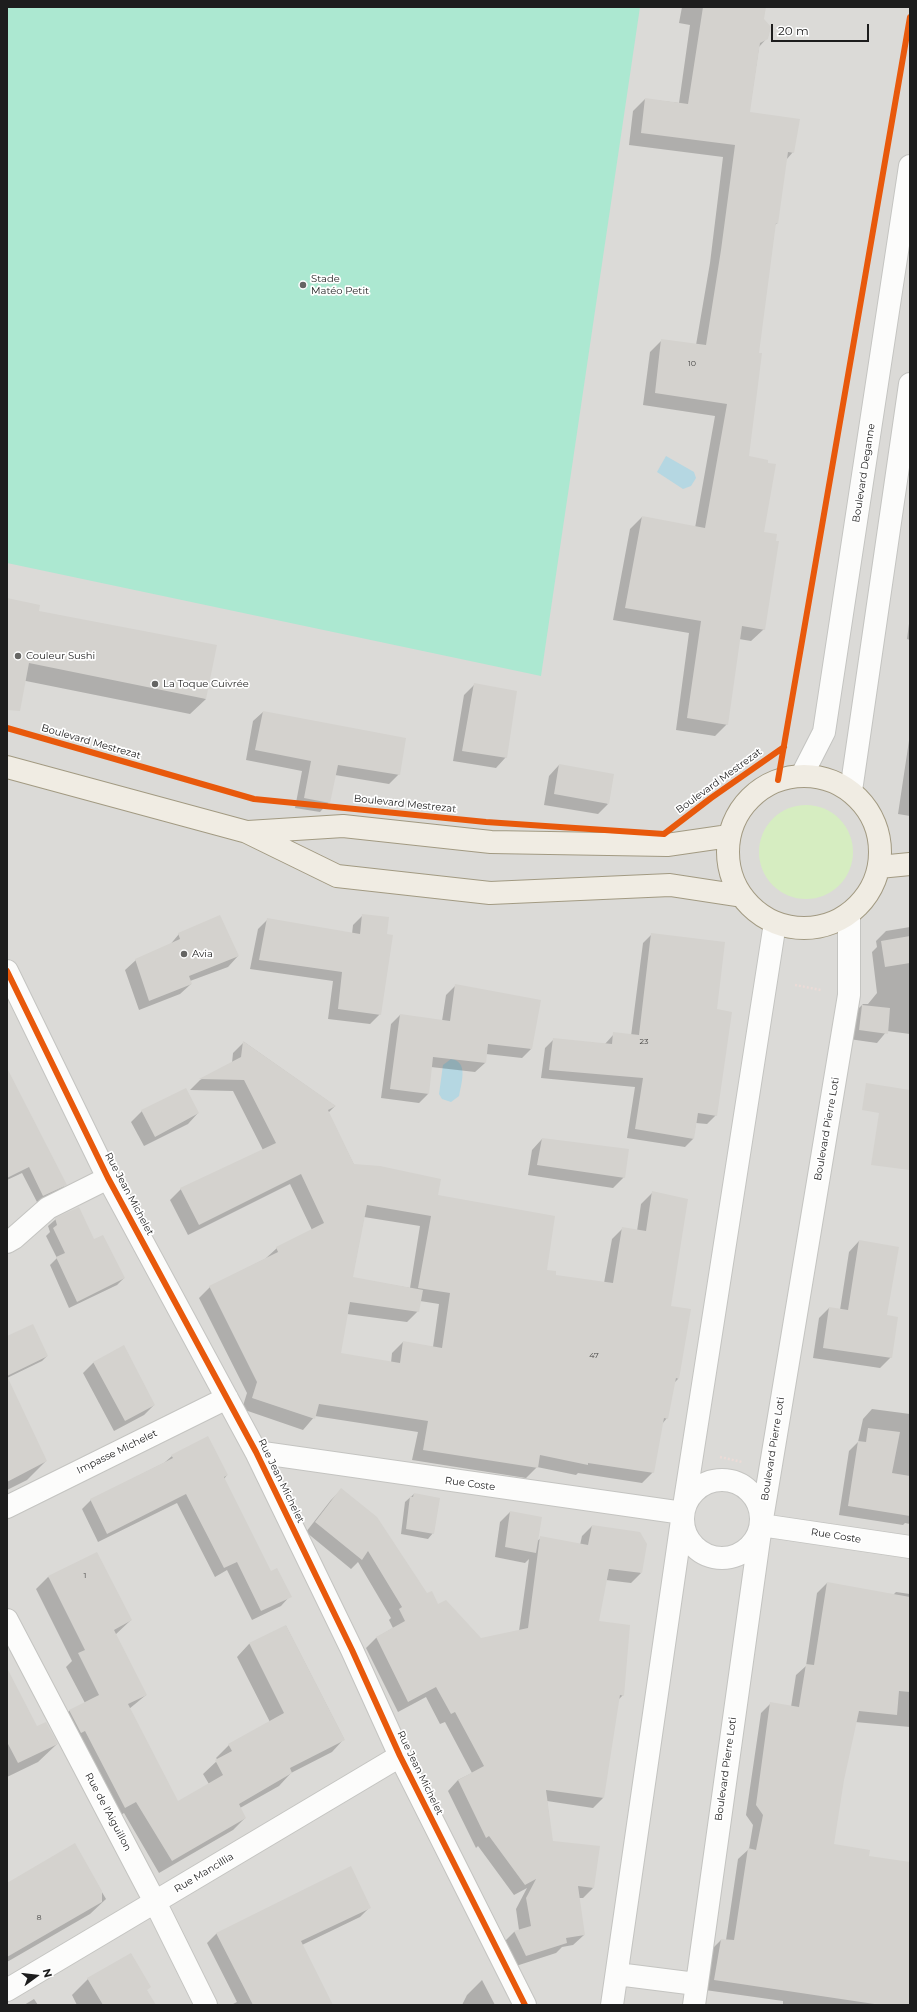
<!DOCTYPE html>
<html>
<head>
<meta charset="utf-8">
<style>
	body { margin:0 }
	#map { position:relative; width:917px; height:2012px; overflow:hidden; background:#ecebe5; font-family:Montserrat,sans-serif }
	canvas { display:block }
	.frame { position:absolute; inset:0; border:8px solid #1d1d1d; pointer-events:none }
	.north { position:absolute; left:16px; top:1956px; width:40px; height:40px; -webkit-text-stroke:3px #fff; paint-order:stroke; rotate:75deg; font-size:11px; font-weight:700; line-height:16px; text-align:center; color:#1d1d1d }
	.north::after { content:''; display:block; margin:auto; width:14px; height:18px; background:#1d1d1d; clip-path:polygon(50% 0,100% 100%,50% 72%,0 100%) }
	.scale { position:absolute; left:771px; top:24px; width:98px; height:18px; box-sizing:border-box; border:2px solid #1d1d1d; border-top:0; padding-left:5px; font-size:12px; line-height:14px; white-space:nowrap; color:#1d1d1d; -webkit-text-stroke:3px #fff; paint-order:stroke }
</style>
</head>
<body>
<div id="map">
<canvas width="917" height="2012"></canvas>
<div class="frame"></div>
<div class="north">N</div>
<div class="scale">20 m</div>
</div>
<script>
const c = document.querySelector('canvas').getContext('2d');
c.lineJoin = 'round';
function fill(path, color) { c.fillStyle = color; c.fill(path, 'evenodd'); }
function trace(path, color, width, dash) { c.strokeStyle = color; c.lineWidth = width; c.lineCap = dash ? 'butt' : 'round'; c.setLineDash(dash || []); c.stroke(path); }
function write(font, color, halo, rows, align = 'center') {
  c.font = font + ' Montserrat,sans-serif'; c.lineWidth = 3.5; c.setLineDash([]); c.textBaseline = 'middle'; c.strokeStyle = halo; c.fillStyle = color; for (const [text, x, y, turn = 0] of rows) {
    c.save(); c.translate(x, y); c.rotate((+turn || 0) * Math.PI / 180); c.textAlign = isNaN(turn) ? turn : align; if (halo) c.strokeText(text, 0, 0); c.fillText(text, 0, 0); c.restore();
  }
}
const residential = new Path2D(`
	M7 7H910V2005H7Z`);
const grass = new Path2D(`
	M759 852a47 47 0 1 1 94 0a47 47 0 1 1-94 0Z`);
const pitch = new Path2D(`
	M7 7H640L541 676 7 563Z`);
const water = new Path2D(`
	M666 456 694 472 696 478 691 486 683 489 657 472Z
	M451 1059C469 1061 461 1084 459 1096L451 1102 442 1099 439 1094 443 1065Z`);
const shadow = new Path2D(`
	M682 7H765L763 19 767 38 759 47 749 113 793 152 786 160 777 223 775 225 758 354 748 457 763 533 764 629 751 641 739 639 727 724 715 736 676 730 689 633 613 620 630 529 642 517 695 528 715 416 643 405 650 352 662 340 696 345 710 263 723 157 629 145 633 111 645 99 679 103 690 25 679 23Z
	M7 599 38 612 206 699 190 714 16 679 7 682Z
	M910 616V640L907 639Z
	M474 685 506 757 496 768 453 761 464 695Z
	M263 712 399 774 389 784 335 775 329 802 320 812 295 808 302 771 246 760 253 721Z
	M910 734V816L898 814Z
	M559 765 608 804 598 814 544 805 549 776Z
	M363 915 380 1014 370 1024 328 1019 333 981 250 969 258 929 268 919 352 934 353 925Z
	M910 927V1034L887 1031 877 1043 849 1039 853 1014 863 1004H868L877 993 872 952 877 947 876 941 886 931Z
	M179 934 238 956 228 967 190 981 191 984 180 994 139 1010 125 970 136 960 169 946Z
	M652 934 715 1010 716 1115 707 1124 696 1123 693 1139 685 1147 627 1138 635 1087 541 1078 545 1048 554 1039 605 1044 614 1034 631 1036 643 943Z
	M456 985 531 1049 522 1058 486 1054 485 1063 475 1072 431 1067 428 1094 419 1103 381 1098 391 1024 400 1015 442 1021 446 995Z
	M244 1042 335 1106 328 1113 354 1165 437 1196 555 1276 604 1283 612 1239 623 1228 637 1231 641 1204 652 1193 670 1306 678 1379 674 1383 667 1418 662 1424 653 1472 642 1483 578 1473 576 1475 537 1467 526 1478 412 1460 418 1432 315 1416 303 1430 242 1409 247 1393 199 1298 210 1287 265 1259 277 1248 312 1230 290 1184 188 1235 170 1200 181 1189 263 1150 233 1091 190 1090 200 1080 232 1063 233 1053ZM364 1217 420 1226 410 1288 352 1278ZM420 1301 439 1304 433 1347 403 1342 392 1353 391 1363 340 1354 347 1314 407 1322 418 1311Z
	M7 1111 66 1184 60 1191 37 1202 22 1173 7 1180Z
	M142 1111 198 1113 188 1124 144 1146 131 1122Z
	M542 1139 624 1177 613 1188 528 1175 532 1150Z
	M56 1219 93 1240 124 1278 117 1285 69 1308 50 1265 57 1258 46 1236 50 1232 48 1226Z
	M859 1241 885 1316 891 1357 880 1368 813 1358 819 1318 829 1308 840 1310 849 1252Z
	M7 1337 47 1356 42 1361 7 1378Z
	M123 1347 154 1405 144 1415 114 1431 83 1373 93 1363Z
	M7 1384 46 1461 27 1480 7 1490Z
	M872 1409 910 1414V1524L905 1523 903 1525 839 1515 849 1451 858 1442 863 1419Z
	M172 1456 227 1475 224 1479 270 1572 290 1596 281 1606 252 1620 227 1570 215 1577 177 1503 98 1542 82 1509 91 1500 164 1463Z
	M341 1490 427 1594 438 1605 480 1639 519 1631 529 1559 525 1563 495 1557 500 1522 510 1512 537 1541 541 1538 580 1545 582 1536 592 1526 641 1573 631 1583 606 1580 598 1622 623 1695 618 1700 603 1798 593 1808 547 1801 552 1842 593 1888 583 1898H578L584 1935 573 1945 562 1947 556 1953 516 1966 504 1942 514 1932 519 1930 516 1909 527 1888 514 1895 478 1846 476 1848 448 1791 458 1780 472 1773 445 1722 440 1724 426 1697 398 1712 366 1648 376 1638 393 1628 389 1620 391 1618 358 1562 351 1569 306 1532 331 1500Z
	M414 1494 433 1533 428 1539 401 1534 405 1502Z
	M48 1577 131 1620 115 1635 146 1695 129 1709 177 1803 209 1784 203 1774 218 1760 216 1758 229 1745 270 1722 237 1657 249 1644 286 1626 344 1739 332 1752 291 1773 279 1786 240 1808 245 1818 233 1830 159 1873 124 1813 112 1820 57 1724 69 1711 85 1703 66 1667 72 1661 36 1589Z
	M827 1583 893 1595 896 1592 910 1594V1727L855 1722 843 1780 833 1845 868 1857 910 1863V2005H783V2001L705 1990 711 1950 721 1940H726L738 1859 749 1849 753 1825 746 1815 761 1713 771 1703 791 1707 796 1675 806 1666 817 1593Z
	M7 1670 37 1728 57 1744 38 1762 7 1777Z
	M74 1845 106 1899 90 1914 7 1962V1884Z
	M370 1907 360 1917 302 1945 329 2005H231L237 2002 207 1943 217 1933Z
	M131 1954 151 2005H77L72 1995 88 1979Z
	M482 1980 495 2005H462L467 1995Z
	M34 1999 38 2005H24Z`);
const building = new Path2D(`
	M703 7H766L764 19 771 27 768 39 760 43 750 112 800 119 794 153 788 152 778 224 776 223 759 353H762L749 456 768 460V463L776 464 764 532 777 534 776 541H779L765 630 742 626 728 725 687 718 701 621 625 608 642 516 705 528 727 404 655 393 661 339 706 345 721 250 735 145 641 133 645 98 688 104Z
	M7 598 40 605 39 611 217 645 206 699 29 663 20 711 7 710Z
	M474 683 517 691 507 758 462 751Z
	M263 711 406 738 400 775 338 765 330 803 304 798 311 761 255 750Z
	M559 764 614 774 609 804 554 794Z
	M362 914 389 917 387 934 393 935 381 1015 338 1009 342 972 259 960 267 918 360 934Z
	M220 915 239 956 189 976 192 984 149 1001 135 959 180 939 178 933Z
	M651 933 725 942 717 1009 732 1012 717 1116 698 1113 694 1139 635 1129 643 1078 549 1070 553 1038 612 1044 613 1032 639 1035Z
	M910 936V963L885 967 881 941Z
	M455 984 541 1000 532 1049 488 1044 486 1063 433 1057 429 1094 390 1089 400 1014 450 1021Z
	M862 1005 890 1008 888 1034 859 1030Z
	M243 1041 336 1106 328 1110 354 1164 380 1166 441 1179 438 1195 555 1216 547 1270 556 1271V1275L613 1283 622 1227 646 1231 652 1191 688 1199 671 1306 691 1309 679 1379 676 1378 668 1419 664 1418 654 1473 588 1463V1465L540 1455 538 1468 423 1450 428 1421 319 1404 315 1419 252 1398 257 1382 209 1286 278 1252 276 1247 324 1223 301 1174 199 1225 180 1188 276 1143 244 1080 199 1079 241 1057ZM367 1205 431 1216 418 1288 450 1293 442 1348 403 1341 400 1363 341 1353 350 1302 419 1312 423 1290 353 1277Z
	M7 1068 67 1185 43 1196 29 1167 7 1178Z
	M866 1083 910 1090V1170L871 1165 879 1113 862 1110Z
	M186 1088 199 1113 155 1137 141 1110Z
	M542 1138 629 1149 625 1178 537 1165Z
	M79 1207 94 1239 103 1235 125 1278 77 1302 56 1257 65 1253 53 1228 57 1225 55 1218Z
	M859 1240 899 1247 887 1315 898 1317 892 1358 823 1348 829 1307 848 1310Z
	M33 1324 48 1356 7 1376 47 1461 7 1482V1336Z
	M124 1345 155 1405 125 1421 93 1362Z
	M868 1428 900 1432 892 1473 910 1476V1516L848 1506 858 1441 866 1442Z
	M208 1436 228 1475 224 1477 271 1571 277 1568 292 1597 261 1611 237 1562 224 1568 186 1494 107 1534 90 1499 173 1458 171 1455Z
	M341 1488 377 1517 427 1593 432 1591 438 1604 446 1600 481 1638 528 1628 540 1536 588 1545 592 1525 640 1532 647 1544 642 1573 609 1569 599 1621 630 1625 624 1696 620 1695 604 1798 546 1790 553 1841 600 1846 594 1888 578 1886 585 1935 566 1938 567 1943 526 1956 514 1931 531 1926 526 1898 536 1879 525 1885 489 1836 486 1838 458 1780 484 1766 455 1712 451 1714 436 1687 408 1702 376 1637 405 1621 399 1609 402 1607 368 1551 362 1560 315 1522Z
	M414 1493 440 1498 434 1534 406 1529 410 1496 413 1497Z
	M510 1511 542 1517 536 1553 505 1547Z
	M97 1552 132 1620 114 1630 147 1695 128 1704 178 1801 223 1775 215 1760 232 1751 228 1744 284 1713 249 1643 286 1625 345 1740 290 1768 292 1773 239 1804 246 1818 172 1861 136 1802 125 1808 85 1731 81 1733 69 1710 99 1695 78 1653 85 1650 48 1576Z
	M827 1582 910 1597V1692L899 1691 897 1715 859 1711 844 1780 834 1844 870 1850 869 1856 910 1862V2005H881L714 1980 721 1939 734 1940 748 1848 756 1850 763 1815 756 1805 770 1702 799 1707 806 1664 814 1665Z
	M7 1668 37 1726 46 1722 58 1744 18 1763 7 1742Z
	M75 1843 102 1891V1902L7 1957V1883Z
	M351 1866 371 1908 301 1941 333 2005H253L216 1933Z
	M131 1953 151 1987 147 1990 156 2005H103L87 1978Z`);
const path = new Path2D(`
	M795 985 821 990
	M720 1457 742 1462`);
const minor = new Path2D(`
	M802 775 824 732 910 166
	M851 791 910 384
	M7 971 108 1178 256 1452 352 1650 400 1756 525 2005
	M7 1242 14 1238 48 1208 108 1178
	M256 1452 683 1513
	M683 1519a39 39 0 1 1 78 0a39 39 0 1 1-78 0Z
	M7 1507 227 1398
	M761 1525 910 1547
	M7 1620 155 1902 206 2005
	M617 1974 696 1984
	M7 1990 400 1756
	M612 2005 683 1513 775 923
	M694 2005 761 1525 849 995V914`);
const major = new Path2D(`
	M7 767 247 832 337 876 490 893 670 885 742 896
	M728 852a76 76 0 1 1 152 0a76 76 0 1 1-152 0Z
	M248 832 343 826 491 842 667 845 729 836
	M879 867 910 864`);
const cycleway = new Path2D(`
	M7 728 254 799 486 822 664 834 711 798 784 747
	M778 780 910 17
	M7 971 108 1178 256 1452 352 1650 400 1756 525 2005`);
const markers = [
	[303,285,4,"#656563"],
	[18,656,4,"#656563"],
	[155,684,4,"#656563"],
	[184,954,4,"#656563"]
];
const numberNames = [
	["10",692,364],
	["23",644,1042],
	["47",594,1356],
	["1",85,1576],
	["8",39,1918]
];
const poiNames = [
	["Stade",311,279],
	["Matéo Petit",311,291],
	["Couleur Sushi",26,656],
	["La Toque Cuivrée",163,684],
	["Avia",192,954]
];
const streetNames = [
	["Boulevard Deganne",864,473,-81],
	["Boulevard Mestrezat",91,742,16],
	["Boulevard Mestrezat",719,781,-36],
	["Boulevard Mestrezat",405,804,6],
	["Boulevard Pierre Loti",827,1129,-80],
	["Rue Jean Michelet",129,1194,62],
	["Boulevard Pierre Loti",773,1449,-81],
	["Impasse Michelet",117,1452,-26],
	["Rue Jean Michelet",281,1481,64],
	["Rue Coste",470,1484,8],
	["Rue Coste",836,1536,9],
	["Boulevard Pierre Loti",726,1769,-82],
	["Rue Jean Michelet",420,1773,64],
	["Rue de l'Aiguillon",108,1812,62],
	["Rue Mancillia",204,1873,-31]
];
fill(residential, '#dbdad7');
fill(grass, '#d6edc1');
fill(pitch, '#ace8d1');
fill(water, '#b5d7e2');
fill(shadow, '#0003');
fill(building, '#d4d2ce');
trace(minor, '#c4c4c1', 24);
trace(major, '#a29a82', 24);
trace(path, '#ebdbd7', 2.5, [2, 2]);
trace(minor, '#fcfcfb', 22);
trace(major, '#f0ece3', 22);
trace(cycleway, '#e8590c', 6);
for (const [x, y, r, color] of markers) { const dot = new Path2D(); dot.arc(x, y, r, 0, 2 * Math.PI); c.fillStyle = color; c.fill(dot); trace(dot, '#fff', 1.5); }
write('8px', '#4b4a49', null, numberNames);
write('10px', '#1d1d1d', '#fff', poiNames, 'left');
write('10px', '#1d1d1d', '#fff', streetNames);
</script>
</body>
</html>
